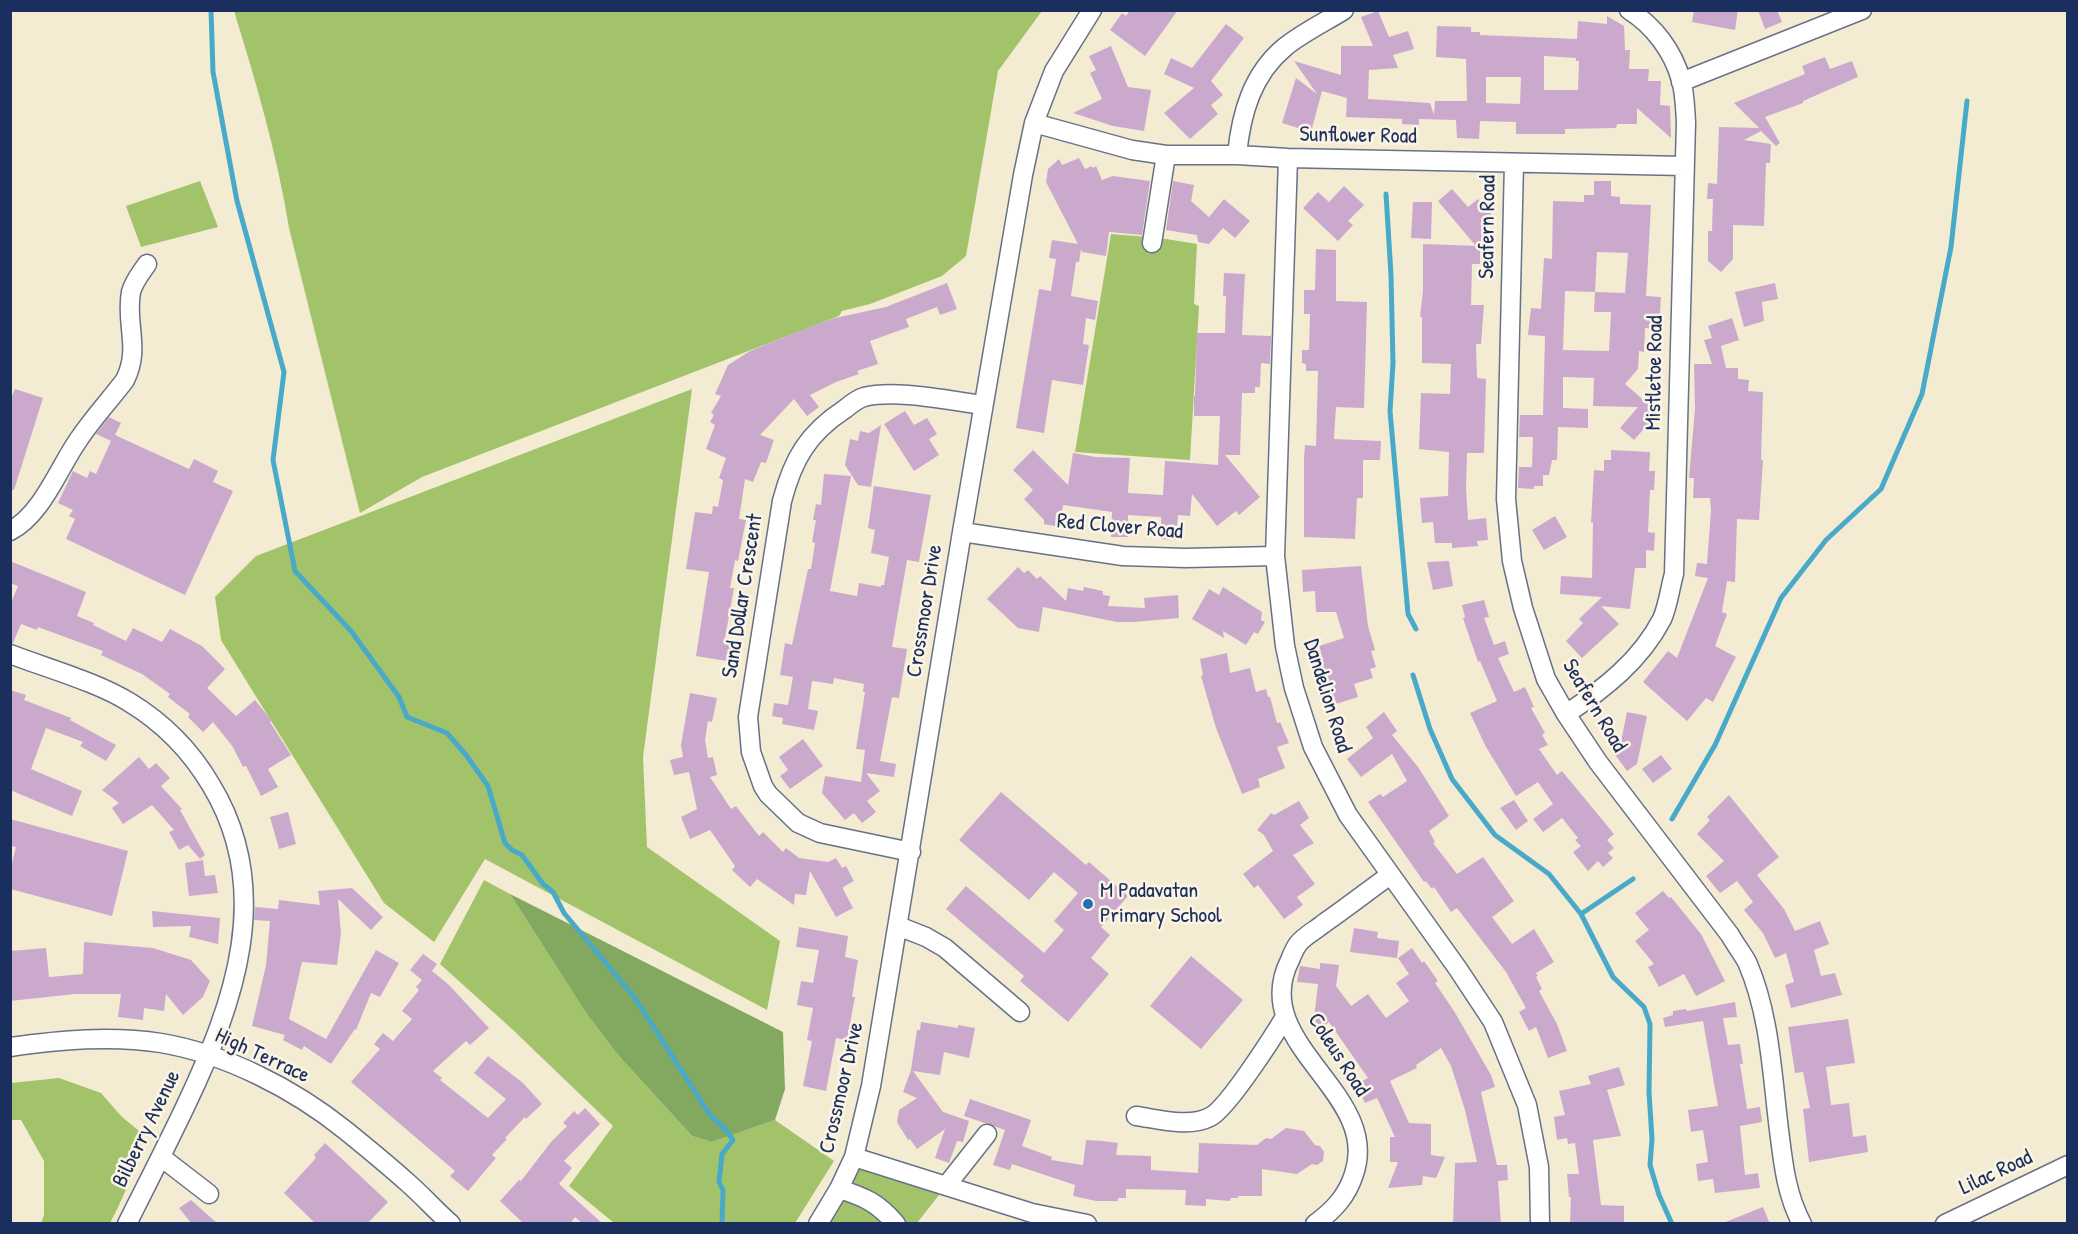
<!DOCTYPE html>
<html>
<head>
<meta charset="utf-8">
<style>
	body { margin:0 }
	#map { position:relative; width:2078px; height:1234px; overflow:hidden; background:#f3ecd3; font-family:"Patrick Hand",sans-serif }
	canvas { display:block }
	.frame { position:absolute; inset:0; border:12px solid #1b2f5e; pointer-events:none }
</style>
</head>
<body>
<div id="map">
<canvas width="2078" height="1234"></canvas>
<div class="frame"></div>
</div>
<script>
const c = document.querySelector('canvas').getContext('2d');
c.lineJoin = 'round';
function fill(path, color) { c.fillStyle = color; c.fill(path, 'evenodd'); }
function trace(path, color, width, dash) { c.strokeStyle = color; c.lineWidth = width; c.lineCap = dash ? 'butt' : 'round'; c.setLineDash(dash || []); c.stroke(path); }
function write(font, color, halo, rows, align = 'center') {
  c.font = font + ' "Patrick Hand",sans-serif'; c.lineWidth = 5; c.setLineDash([]); c.textBaseline = 'middle'; c.strokeStyle = halo; c.fillStyle = color; for (const [text, x, y, turn = 0] of rows) {
    c.save(); c.translate(x, y); c.rotate((+turn || 0) * Math.PI / 180); c.textAlign = isNaN(turn) ? turn : align; if (halo) c.strokeText(text, 0, 0); c.fillText(text, 0, 0); c.restore();
  }
}
const green = new Path2D(`
	M234 11V10L1042 11 998 71 966 256 942 276 870 304 842 311 839 316 422 477 360 513 289 228C277 154 256 82 234 11Z
	M200 181 218 227 141 247 126 206Z
	M1111 234 1160 238 1197 244 1194 304 1199 306 1190 460 1075 452Z
	M692 389 643 757 647 847 780 941 767 1010 485 859 434 942 384 903 221 640 215 597 256 556Z
	M484 880 510 894 586 1013 618 1055 692 1136 712 1142 775 1120 834 1161 795 1223H614L569 1186 613 1126 512 1029 440 964Z
	M59 1078 101 1093 122 1117 143 1134C137 1166 125 1195 110 1223H41L44 1215V1161L21 1120H11V1083Z
	M854 1157 946 1186 917 1223 815 1224Z`);
const forest = new Path2D(`
	M510 894 783 1032 785 1089 775 1120 712 1142 692 1136 618 1055 586 1013Z`);
const stream = new Path2D(`
	M211 10 213 72 237 201 284 372 273 460 295 571 351 631 399 697 407 717 447 733 466 755 488 786 505 843 512 850 522 855 543 884 553 892 564 913 635 998 710 1115 725 1129 733 1140 722 1154 719 1182 723 1190 722 1224
	M1386 194 1391 275 1393 363 1390 411 1408 614 1416 629
	M1413 675 1430 729 1452 779 1495 835 1549 874 1581 914 1613 977 1644 1007 1650 1024 1649 1092 1652 1139 1650 1165 1659 1195 1672 1224
	M1672 819 1715 745 1781 598 1826 540 1881 489 1922 394 1951 247 1967 101
	M1581 914 1633 879`);
const building = new Path2D(`
	M1130 10H1178L1145 56 1110 30 1122 13 1126 16Z
	M1694 10H1738L1735 30 1692 22Z
	M1758 10H1777L1782 22 1765 29Z
	M1378 11 1389 37 1408 31 1414 49 1393 55 1398 68 1369 70 1368 99 1430 103 1434 115 1435 101H1467L1466 59 1436 57 1437 26 1471 27V32H1480V35L1577 39 1578 21 1607 24V16L1624 26 1625 50H1630L1629 69H1649L1648 81H1661L1660 105 1670 106 1671 138 1637 108V124H1617L1616 128 1565 129V134H1516V122L1480 121 1479 139 1457 138 1456 120 1419 119V125L1402 124V119L1346 117 1347 98 1322 91 1311 132 1282 123 1296 78 1317 94 1294 61 1341 75V46H1373L1361 17ZM1544 56 1576 58V61H1579L1578 90H1544ZM1486 77H1521L1520 104 1486 103Z
	M1226 24 1244 38 1211 81 1223 95 1211 105 1218 114 1190 139 1164 113 1194 88 1164 74 1171 58 1192 68Z
	M1111 46 1128 87 1151 90 1144 131 1113 126 1073 113 1102 99 1090 73 1096 70 1089 56Z
	M1825 57 1830 69 1852 61 1858 77 1803 101V103L1765 117 1780 143 1776 146 1761 131 1744 140 1771 144 1770 163H1766L1764 226 1733 225V259L1721 272 1708 261V231H1712L1713 199H1707L1708 183 1717 184 1719 127 1759 128 1734 103 1805 74 1802 66Z
	M1079 158 1085 169 1092 166 1093 168 1096 166 1102 180 1113 176 1150 181 1142 235 1109 232 1106 256 1082 252 1081 249 1079 262H1076L1071 296 1098 301 1095 320 1086 318 1083 344 1089 345 1083 385 1052 380 1044 433 1016 428 1039 289 1051 291 1056 259 1049 258 1052 240 1078 244 1046 182 1048 169 1059 159 1062 165Z
	M1173 181 1194 185 1191 201 1209 217 1224 199 1250 221 1235 238 1223 228 1209 244 1198 242 1197 235 1166 230Z
	M1594 181H1611V196L1620 197V204L1651 205 1646 296 1661 297 1659 329 1645 328 1644 352 1639 351 1638 369 1625 384 1655 410 1649 417 1651 419 1650 422 1634 440 1620 428 1638 407 1593 406 1594 378 1563 377V408L1588 409V428L1558 427 1557 460H1552L1549 475H1543V486H1534V489L1518 488 1519 467H1532L1533 437H1519L1520 415H1543L1545 336 1528 335 1531 308 1541 309 1544 258 1552 259 1553 201 1584 202V195H1594ZM1597 252 1628 253 1625 293 1595 292ZM1565 291 1595 292 1594 312H1611L1609 351 1563 350Z
	M1344 186 1364 205 1348 221 1353 225 1338 241 1303 208 1318 192 1329 202Z
	M1452 189 1468 207 1478 199 1493 216 1487 222V245H1475L1438 201Z
	M1413 202H1432L1431 239 1411 238Z
	M1423 244 1480 246V264H1472L1471 305H1484L1481 344H1476L1477 378 1486 379 1484 453H1467L1466 488 1468 520 1486 518 1488 540 1477 541 1478 546 1452 548V543H1435L1433 522 1422 523 1420 498 1448 496 1449 452 1419 449 1421 393 1450 394 1451 364 1422 363V317H1420L1423 290Z
	M1316 249 1336 250V301L1367 302 1364 408 1336 407 1335 422 1334 439 1381 441 1380 460H1363V498H1357L1355 539 1304 537V459L1305 445 1316 446 1318 371H1306V364L1302 363V350H1309L1310 314H1304V290H1315Z
	M1224 273 1245 274 1242 335 1271 336 1270 364 1261 363 1260 387H1255V393H1242L1240 455H1225L1260 497 1239 515 1236 511 1217 526 1192 494 1190 516 1178 515 1176 540 1161 539V517L1128 515V537H1111L1112 512 1085 508 1063 505 1060 527 1044 524V520L1024 499 1033 490 1013 470 1033 450 1068 485 1073 453 1096 457 1130 458 1128 493 1163 495 1165 461 1218 465 1220 416H1194V396H1195L1197 333H1225L1226 296H1223Z
	M947 283 957 309 940 315 937 307 906 319 909 327 870 341 878 364 857 371 859 374 836 382 810 395 819 407 807 416 794 399 760 435 774 440 766 463 761 462 753 482 745 479 739 519 746 520 738 561 735 560 730 588H734L725 638 737 640 733 662 696 656 709 572 686 569 695 512 712 514 713 506 718 507 723 480 719 478 726 458 706 449 715 425 710 422 714 415 711 413 721 396 715 394 728 365 750 351 812 326 835 318 886 307Z
	M1775 283 1778 299 1762 302 1764 321 1744 327 1735 292Z
	M1732 318 1739 340 1721 346 1726 368H1738V379L1749 380 1748 391 1763 392 1761 460H1763L1759 520 1737 519 1735 582 1727 581 1722 612 1727 614 1715 646 1736 657 1713 702 1706 698 1687 721 1643 682 1668 651 1677 658 1708 578 1695 576 1697 563 1707 564 1711 510 1710 498H1693L1694 478H1689L1695 409 1694 364H1712L1704 340 1712 338 1708 326Z
	M15 389 43 398 14 490 10 489V401Z
	M905 411 914 425 927 418 937 434 929 439 939 455 914 471 884 424Z
	M109 417 121 423 115 435 189 469 194 459 218 471 213 482 233 491 185 595 66 539 75 519 69 516 73 510 58 503 73 471 87 478 90 471 96 474 111 441 96 434Z
	M881 425 871 487 858 485 845 465 850 439 858 441 860 431 869 433Z
	M1611 450 1650 452 1649 471H1655L1654 490H1650L1648 532 1655 533 1654 551 1646 550V568H1635L1630 609 1601 606 1619 624 1582 658 1566 641 1583 623 1579 619 1602 597 1560 594 1561 576 1592 578 1593 522 1591 523 1594 470 1604 471V460H1611Z
	M824 474 851 476 830 591 857 596 859 583 881 587V585H884L889 557 871 553 875 530 868 528 874 486 931 495 919 562 907 560 892 647 907 649 899 698 892 697 880 761 896 764 894 777 866 773 880 791 867 801 876 812 862 823 854 813 845 820 822 793 825 776 861 782 865 750 856 749 865 692H863L864 684 834 678 833 684 812 681 808 709 818 711 814 730 782 724 783 718 772 716 774 703 788 705 793 677 780 675 785 643 792 645 808 569H811L815 543 812 542 816 520H813L816 504 821 505Z
	M1555 516 1567 537 1544 550 1532 530Z
	M10 561 86 592 77 616 94 623 93 625 126 641 133 628 162 642 170 629 202 646 225 669 207 688 236 716 255 700 272 721 270 722 291 755 268 769 278 787 261 796 246 766 243 767 233 747 213 722 203 732 188 717 190 714 168 697 170 694 142 674 101 655 103 651 46 630 38 627 37 630 21 624 13 643H10V605L18 586 10 583Z
	M1449 561 1453 586 1433 590 1427 562Z
	M1361 566 1368 626 1375 650 1371 651 1376 667 1370 669 1373 678 1354 684 1358 697 1336 704 1335 698 1327 700 1318 674 1323 673 1317 654 1321 652 1319 646 1344 638 1336 612H1316L1315 591 1303 592 1302 570Z
	M1018 567 1024 573 1028 570 1037 579 1040 576 1066 601 1068 588 1083 591 1084 587 1103 591V595L1110 596 1108 606 1145 608 1144 598 1178 595 1179 618 1134 622H1117L1043 607 1039 632 1018 628 987 599Z
	M1223 587 1262 612 1261 620 1265 622 1258 634 1254 632 1246 645 1223 631 1224 638 1192 619 1209 589 1219 595Z
	M1484 600 1489 617 1484 618 1494 645 1505 641 1509 654 1498 658 1514 692 1525 687 1534 707 1531 708 1545 733 1542 735 1548 745 1539 749 1557 775 1562 771 1614 834 1607 840 1614 848 1608 853 1613 858 1603 867 1598 861 1588 871 1573 852 1581 846 1575 840 1578 838 1562 818 1543 832 1533 819 1553 804 1538 782 1516 796 1486 747 1470 713 1497 701 1480 661 1478 662 1463 618 1465 617 1462 605Z
	M1227 653 1230 673 1250 668 1256 692 1266 689 1268 697H1270L1277 723 1280 722 1289 743 1277 747 1285 768 1258 779 1260 787 1242 794 1216 728 1201 676 1203 675 1200 659Z
	M10 690 26 695 24 700 71 718 70 720 116 745 106 761 80 746 83 742 46 728 31 769 82 791 72 816 10 790Z
	M690 693 717 698 712 722 708 721 705 740 708 758 713 757 717 775 710 777 731 809 736 806 759 836 763 832 783 852 786 848 799 858 828 862 836 858 842 868 846 866 854 881 843 887V889L853 908 836 917 810 871 806 895 795 894 794 905 757 879 750 887 732 870 735 866 710 830 690 839 681 817 697 809 689 772 674 775 670 760 683 757 681 745Z
	M1384 712 1397 731 1392 735 1418 767 1449 816 1429 831 1435 842 1433 843 1457 874 1483 857 1514 901 1492 917 1512 944 1534 929 1554 962 1536 973 1538 976 1536 977 1542 989 1539 991 1557 1024 1567 1051 1548 1058 1536 1027 1529 1031 1519 1012 1526 1008 1506 972 1457 908 1451 912 1434 887 1432 889 1426 881 1424 882 1368 802 1380 794 1383 797 1407 781 1392 754 1361 777 1347 759 1373 738 1366 727Z
	M1627 712 1647 716 1637 764 1627 771 1611 749 1621 742Z
	M803 739 823 766 790 789 780 776 788 770 779 757Z
	M1661 755 1672 769 1653 783 1642 769Z
	M139 757 149 769 156 763 170 778 161 786 182 809 180 810 205 855 200 859 188 845 179 850 169 832 174 830 152 805 123 824 112 808 119 803 102 790Z
	M1001 792 1086 865 1089 862 1128 896 1101 927 1110 935 1091 958 1109 974 1068 1022 1020 981 1024 976 946 909 966 886 1044 953 1064 930 1054 921 1078 893 1054 872 1029 900 959 840Z
	M1729 795 1779 857 1757 875 1784 909 1795 931 1820 921 1829 944 1814 950 1821 976 1835 973 1842 995 1791 1008 1785 985 1794 982 1786 953 1775 958 1763 933 1744 910 1753 902 1737 881 1720 893 1706 876 1724 861 1697 834 1710 820 1707 817Z
	M1514 800 1528 821 1516 830 1500 808Z
	M1299 801 1309 818 1300 825 1314 843 1293 855 1315 884 1297 897 1303 905 1284 919 1258 885 1254 888 1243 874 1273 851 1264 835 1257 830 1271 813 1274 815Z
	M288 812 296 844 279 849 270 817Z
	M10 819 128 851 112 916 10 889V871L16 847 10 846Z
	M203 860 205 876 215 875 218 893 189 896 185 863Z
	M352 888 383 917 371 930 338 899 341 933 337 965 302 962 289 1019 326 1039 376 950 399 963 380 997 371 993 356 1030 355 1029 331 1064 304 1046 302 1050 283 1040 285 1035 252 1026 266 965 270 921 254 920 255 907 278 909 279 900 320 905 318 891Z
	M1663 891 1669 898 1671 897 1701 934 1725 981 1696 996 1684 974 1659 987 1648 967 1654 964 1635 941 1649 930 1635 913Z
	M152 911 220 918 218 944 189 937 191 926 153 927Z
	M799 927 848 936 845 957 858 960 852 997H855L847 1040 836 1038 826 1091 803 1086 812 1041 807 1040 813 1008 797 1005 801 981 813 983 819 950 796 947Z
	M1354 928 1378 932 1377 938 1399 941 1397 958 1350 952Z
	M84 942 153 948 191 960 210 981 203 997 183 1015 166 994 164 1011 144 1008 143 1020 118 1017 121 994H75L10 1001V951L46 948 49 977 83 974Z
	M1412 948 1422 963 1424 961 1438 981 1435 983 1454 1011 1491 1075 1495 1087 1481 1092 1497 1165H1507L1508 1180 1498 1181 1501 1224H1453L1455 1163 1477 1162 1465 1110 1451 1066 1441 1048 1416 1065 1417 1068 1390 1081 1409 1123 1431 1124V1155L1445 1157 1436 1178 1423 1176 1422 1185 1388 1188 1398 1162H1390V1137H1395L1377 1098 1365 1103 1356 1084 1368 1078 1329 1022 1321 1029 1314 1019 1318 984 1297 982 1300 966 1320 969V963L1339 965 1336 986 1351 1006 1368 994 1386 1018 1409 1001 1396 983 1409 974 1398 958Z
	M423 954 437 964 432 971 449 985 489 1028 470 1045 466 1041 433 1071 442 1078 440 1080 488 1118 506 1099 474 1073 488 1056 523 1083 542 1104 526 1119 525 1117 505 1138 507 1139 492 1155 496 1158 468 1191 450 1176 455 1171 351 1082 380 1049 374 1044 383 1033 393 1041 412 1019 402 1011 419 990 416 987 422 980 410 970Z
	M1191 956 1243 1000 1201 1049 1150 1006Z
	M1735 1002 1737 1017 1723 1018 1728 1045 1740 1044 1743 1064H1740L1747 1109 1760 1107 1762 1122 1740 1126 1745 1175 1758 1173 1760 1188 1715 1193 1713 1179 1698 1181 1696 1164 1708 1162 1703 1130 1691 1132 1688 1110 1718 1106 1703 1021 1665 1027 1663 1018 1673 1015V1011L1686 1009 1687 1011Z
	M1848 1019 1855 1063 1826 1067 1831 1105 1849 1103 1853 1137 1866 1135 1868 1152 1809 1162 1803 1109 1810 1108 1803 1072 1795 1073 1788 1027Z
	M921 1022 958 1028V1025L975 1028 969 1058 944 1052 940 1075 913 1071 943 1112 969 1121 963 1142 957 1141 949 1163 935 1158 945 1129 917 1149 910 1139 908 1140 897 1122 899 1110 917 1098 903 1092 911 1070 917 1030H920Z
	M1619 1067 1625 1085 1607 1090 1621 1136 1593 1140 1601 1205 1624 1206V1224H1570L1571 1197H1569L1567 1174H1579L1575 1143 1568 1144 1567 1138 1557 1140 1554 1117 1565 1115 1559 1091 1591 1084 1588 1076Z
	M970 1099 1031 1120 1022 1146 1052 1157 1051 1160 1083 1165 1086 1140 1102 1141 1118 1143 1116 1155 1151 1156V1170L1198 1173 1199 1143 1257 1145 1266 1138 1271 1139 1286 1128 1304 1131 1315 1145 1320 1146 1324 1152 1323 1161 1317 1165 1312 1164 1297 1174 1262 1169V1196H1238V1198H1231L1230 1201 1206 1199V1206L1185 1205 1186 1190 1126 1189V1198H1118V1201H1096L1073 1196 1075 1185 1012 1164 1010 1170 993 1165 1005 1130 964 1116Z
	M585 1108 600 1124 564 1161 572 1168 559 1184 603 1224H583L575 1217 570 1224H524L500 1201 519 1180 521 1181 551 1142 567 1126 563 1123 574 1111 578 1115Z
	M325 1143 388 1202 367 1224H316L284 1193 316 1158 314 1155Z
	M191 1200 218 1224H192L179 1208Z
	M1763 1207 1770 1224H1723V1223Z`);
const minor = new Path2D(`
	M1681 82 1862 10
	M1034 123 1132 150 1166 155H1237L1288 158 1684 166
	M1237 155C1241 114 1252 74 1285 47 1302 33 1325 22 1344 10
	M1288 158 1275 556 1285 646 1294 688 1313 747 1348 815 1458 969 1493 1022 1527 1105 1539 1167 1540 1224
	M1514 163 1506 499 1512 561 1523 608 1546 679 1566 714 1598 762 1730 935C1735 944 1742 953 1747 962 1770 1014 1772 1074 1779 1130 1783 1162 1786 1194 1802 1224
	M1152 243 1166 155
	M10 531C42 515 59 467 79 439 93 418 110 400 125 380 141 348 125 324 131 292 134 281 141 273 147 264
	M962 532 1123 556 1185 558 1275 556
	M10 654C46 668 97 682 129 702 162 722 191 751 211 785 275 890 234 1004 186 1105 167 1145 147 1184 127 1224
	M1566 714C1604 689 1641 660 1662 619 1668 606 1670 588 1674 574L1686 122C1685 108 1685 93 1681 80 1673 51 1654 26 1629 10
	M911 852 820 833 798 823 768 794 763 786 751 752 748 717 782 501C793 459 808 433 845 409 851 404 857 399 864 397 896 389 950 401 983 405
	M898 926 926 937 945 948 1020 1012
	M10 1047C60 1040 111 1035 161 1043 226 1054 294 1089 345 1130 366 1147 388 1165 408 1183 423 1196 436 1211 451 1224
	M1136 1116C1158 1119 1189 1128 1210 1117 1227 1109 1273 1037 1285 1017
	M161 1157 209 1194
	M854 1157 1032 1213 1087 1224
	M946 1186 987 1134
	M839 1189C865 1197 878 1203 896 1224
	M818 1224 839 1189 854 1157 871 1086 962 532 1023 175 1034 123 1054 71 1092 10
	M1315 1224C1334 1210 1347 1196 1354 1174 1382 1092 1247 1044 1290 960 1292 955 1295 948 1298 944 1304 936 1316 930 1323 924 1346 908 1368 891 1390 875
	M1945 1224 2068 1165`);
const markers = [
	[1088,904,6,"#1f6fb2"]
];
const streetNames = [
	["Sunflower Road",1358,136,1],
	["Seafern Road",1488,227,-89],
	["Mistletoe Road",1655,373,-89],
	["Red Clover Road",1120,527,5],
	["Sand Dollar Crescent",743,596,-81],
	["Crossmoor Drive",925,611,-81],
	["Dandelion Road",1327,696,73],
	["Seafern Road",1594,706,59],
	["Coleus Road",1338,1055,57],
	["High Terrace",262,1056,25],
	["Crossmoor Drive",842,1088,-77],
	["Bilberry Avenue",147,1129,-64],
	["Lilac Road",1996,1173,-25]
];
const poiNames = [
	["M Padavatan",1100,891],
	["Primary School",1100,916]
];
fill(green, '#a3c36b');
fill(forest, '#82a95f');
trace(stream, '#48aac8', 5);
fill(building, '#cba9cd');
trace(minor, '#677187', 21);
trace(minor, '#fff', 18);
for (const [x, y, r, color] of markers) { const dot = new Path2D(); dot.arc(x, y, r, 0, 2 * Math.PI); c.fillStyle = color; c.fill(dot); trace(dot, '#fcf5e5', 2); }
write('22px', '#1b2f5e', '#fcf5e5', streetNames);
write('22px', '#1b2f5e', '#fcf5e5', poiNames, 'left');
</script>
</body>
</html>
